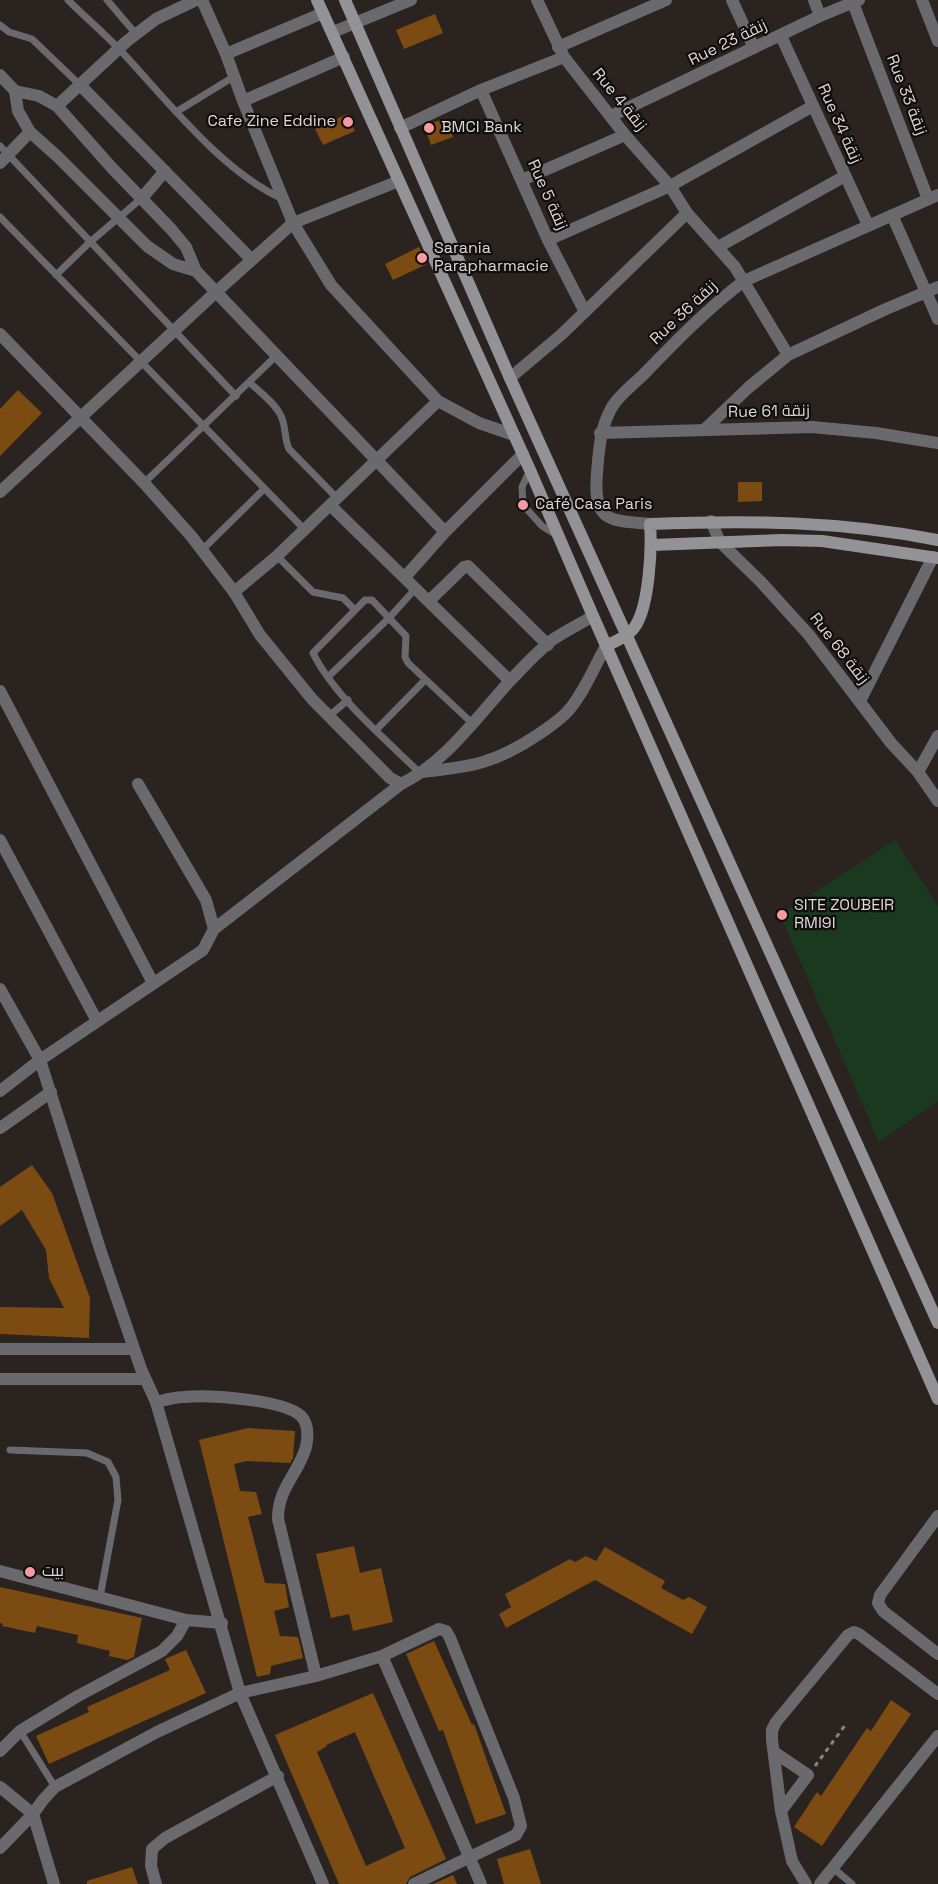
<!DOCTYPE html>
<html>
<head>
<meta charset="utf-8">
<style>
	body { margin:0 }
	canvas { display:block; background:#2a2320 }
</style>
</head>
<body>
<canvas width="938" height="1884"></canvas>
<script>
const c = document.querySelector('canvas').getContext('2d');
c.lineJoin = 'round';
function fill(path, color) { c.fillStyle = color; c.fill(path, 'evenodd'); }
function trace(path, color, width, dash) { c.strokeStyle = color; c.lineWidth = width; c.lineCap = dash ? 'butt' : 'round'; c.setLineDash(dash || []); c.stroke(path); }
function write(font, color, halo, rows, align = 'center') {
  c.font = font + ' "Space Grotesk",Cairo,sans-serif'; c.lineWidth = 4.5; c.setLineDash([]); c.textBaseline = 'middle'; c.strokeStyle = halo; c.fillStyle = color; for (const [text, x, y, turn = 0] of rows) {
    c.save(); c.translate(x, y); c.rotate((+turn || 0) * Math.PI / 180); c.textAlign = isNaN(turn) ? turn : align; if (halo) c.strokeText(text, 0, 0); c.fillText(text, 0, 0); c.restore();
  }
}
const green = new Path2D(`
	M895 840 938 906V1101L879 1142 780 915Z`);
const building = new Path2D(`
	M435 14 443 33 404 49 396 30Z
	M347 114 355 131 323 145 315 129Z
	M446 118 453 137 431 145 424 126Z
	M419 247 427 264 393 280 385 264Z
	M18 390 42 413 0 456V409Z
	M738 482H762V501L738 502Z
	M32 1165 52 1193 90 1298 89 1338 0 1334V1307L64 1308 49 1278 46 1250 22 1210 0 1226V1187Z
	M248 1428 295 1431 293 1458 290 1463 247 1461 234 1464 240 1491 256 1492 262 1514 248 1517 265 1583 285 1584 289 1607 274 1611 280 1636 298 1637 303 1658 271 1666 270 1674 257 1677 199 1440Z
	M354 1546 360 1573 381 1568 393 1622 353 1631 349 1614 331 1618 316 1554Z
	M605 1547 665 1581 661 1588 683 1600 689 1597 707 1607 692 1634 595 1580 506 1628 499 1614 511 1607 505 1594 570 1559 575 1562 586 1556 596 1561Z
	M0 1587 142 1618 134 1657 127 1660 109 1656 110 1651 77 1643 78 1635 37 1626 35 1633 2 1626 3 1624 0 1623Z
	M434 1641 472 1725 474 1724 506 1814 476 1824 443 1730 439 1731 406 1654Z
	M186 1650 206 1693 49 1764 36 1736 89 1712 87 1707 170 1670 165 1659Z
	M373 1693 446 1859 410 1877 406 1884H339L275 1735ZM355 1732 405 1848 366 1866 317 1752 327 1746 326 1745Z
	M891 1700 911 1714 822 1846 794 1827 817 1792 821 1796 867 1728 871 1731Z
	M530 1849 541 1884H504L497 1859Z
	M132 1867 138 1884H87V1881Z
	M453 1875 457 1884H433Z`);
const path = new Path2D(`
	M815 1766 846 1724`);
const lane = new Path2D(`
	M68 0C85 17 104 33 121 51 166 99 222 172 283 199
	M107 0 136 34
	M0 25 9 32 32 39 80 85
	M176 112 235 76
	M0 146 236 396
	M0 217 304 529
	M56 275 90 242 142 198
	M250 383C260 392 275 403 281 416 286 426 284 438 289 449L337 498
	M530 470 522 487 523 505 542 526 555 534
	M144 483 277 355
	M202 550 264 489
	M277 556 313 592 343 598 355 610
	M328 677 390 617 416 588
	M329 716 348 700
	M376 730 425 680
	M420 773C385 739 334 696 313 653L365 600H372L406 636 405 657 408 663 473 724
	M10 1450 87 1453 108 1462 116 1477 118 1500 100 1597
	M20 1731 55 1787
	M833 1868 852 1884`);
const street = new Path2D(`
	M202 0 226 54 243 101 293 223 331 285 438 401 479 423 514 435
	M537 0 564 57 625 135 670 186 687 213 735 267 788 355
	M732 0 754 48
	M814 0 820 16
	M922 0 938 41
	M853 3 928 199
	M333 32 411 0
	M781 36 868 225
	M558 47 666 0
	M226 54 323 13
	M0 75 15 91 39 96 57 106 112 168 171 229 186 247 196 271 445 532
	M80 85 252 260
	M481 90 548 240 585 312
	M15 91 18 111 30 132 58 157 147 246 173 264 196 271
	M243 101 344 57
	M57 106 127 41 156 19 196 0
	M611 116 820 16 859 0
	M400 128 481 90 564 57
	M0 163 30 132
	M522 180 625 135
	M142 198 165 171
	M892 215 938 319
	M548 240 670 186 813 106
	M718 247 845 176
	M0 334 144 483 192 537 234 592 260 635 312 699 390 778 401 784
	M510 378 562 334 687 213
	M704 430 748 388 788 355 886 309 938 287
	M600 433 812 427 876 433 938 443
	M0 492 216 292 293 223 399 181
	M330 505 510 681
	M711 521 720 542 761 582 809 635 891 743 918 772 938 801
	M650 524C608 520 593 522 597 473 599 449 600 428 612 407 619 395 634 384 644 374 676 341 708 308 744 281L938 195
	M405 577 445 532 523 454
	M234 592 277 556 438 401
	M429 601 464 567 468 566 548 645
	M0 691 153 983
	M860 701 933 557
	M421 772C472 767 496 763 539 734 549 727 560 720 568 711 584 693 594 667 606 646
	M918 772 938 736
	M0 840 97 1021
	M214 929 401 784C446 762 476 718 509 682 522 668 537 652 552 640 565 631 580 624 593 616
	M0 989 40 1060 101 1252 141 1369 156 1402
	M0 1091 40 1060 203 950 214 929 206 900 138 784
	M0 1128 51 1092
	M0 1349H134
	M0 1379H145
	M938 1516 880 1595 878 1603 883 1611 938 1654
	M0 1571 186 1620 222 1623
	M382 1656 481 1884
	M316 1676 278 1519C278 1487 298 1475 306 1447 308 1437 309 1424 301 1416 283 1399 208 1395 184 1397 175 1397 165 1400 156 1402L240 1693 323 1884
	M0 1751 20 1731 78 1696 162 1651 177 1636 186 1620
	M774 1752 808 1775 781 1811
	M0 1787 33 1814 54 1884
	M0 1848 33 1814 43 1800 55 1787 157 1732 240 1693 316 1676 382 1656 439 1629 446 1631 450 1638 514 1798 521 1826 516 1835 414 1884
	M156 1884 151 1866 152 1849 165 1838 278 1776
	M806 1884 792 1861 781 1811 772 1740V1730L776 1722 848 1635 854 1632 859 1634 938 1694
	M820 1884 938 1736`);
const secondary = new Path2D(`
	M317 0 530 470 593 616 938 1399
	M345 0 510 378 938 1323
	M652 545 782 540 822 541 938 558
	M606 646C616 641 630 636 636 625 649 604 652 549 650 524 748 520 841 521 938 540`);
const markers = [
	[348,122,6,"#f49aa3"],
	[429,128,6,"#f49aa3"],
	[422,258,6,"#f49aa3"],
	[523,505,6,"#f49aa3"],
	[782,915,6,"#f49aa3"],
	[30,1572,6,"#f49aa3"]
];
const streetNames = [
	["Rue 23 زنقة",728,43,-26],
	["Rue 33 زنقة",906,95,69],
	["Rue 4 زنقة",619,100,51],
	["Rue 34 زنقة",839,124,66],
	["Rue 5 زنقة",547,195,66],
	["Rue 36 زنقة",684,313,-43],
	["Rue 61 زنقة",769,412,-1],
	["Rue 68 زنقة",839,649,52]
];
const poiNames = [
	["Cafe Zine Eddine",336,122,"right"],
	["BMCI Bank",441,128],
	["Sarania",434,249],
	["Parapharmacie",434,267],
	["Café Casa Paris",535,505],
	["SITE ZOUBEIR",794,906],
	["RMI9I",794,924],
	["بيت",42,1572]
];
fill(green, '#1b391e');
fill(building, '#7c4b12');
trace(path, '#898381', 3, [4.5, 4.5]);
trace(lane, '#6a6a6e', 7);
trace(street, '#6a6a6e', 12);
trace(secondary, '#929297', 12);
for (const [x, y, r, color] of markers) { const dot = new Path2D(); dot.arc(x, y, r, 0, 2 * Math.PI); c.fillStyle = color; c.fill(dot); trace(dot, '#100d0c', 2); }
write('16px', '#ddd8d6', '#100d0c', streetNames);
write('16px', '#ddd8d6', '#100d0c', poiNames, 'left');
</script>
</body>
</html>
